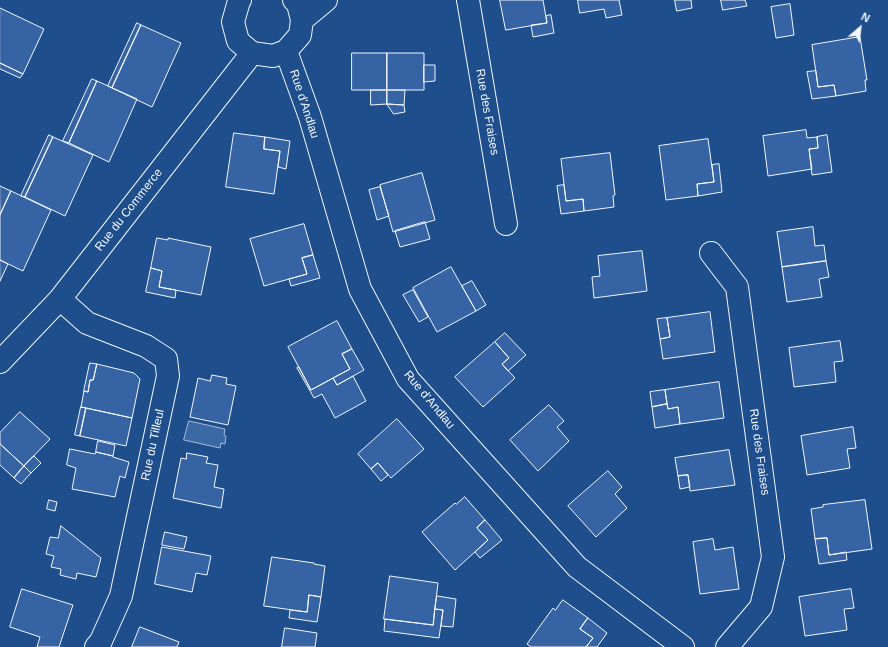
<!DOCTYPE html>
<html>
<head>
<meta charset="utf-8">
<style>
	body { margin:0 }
	#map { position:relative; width:888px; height:647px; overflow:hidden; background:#1f4e8c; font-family:Helvetica,sans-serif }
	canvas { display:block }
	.north { position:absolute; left:840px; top:8px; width:40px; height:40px; -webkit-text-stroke:3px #1f4e8c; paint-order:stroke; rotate:28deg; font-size:11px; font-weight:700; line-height:16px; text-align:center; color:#f2f6ff }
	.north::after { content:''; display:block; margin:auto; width:14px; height:18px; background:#f2f6ff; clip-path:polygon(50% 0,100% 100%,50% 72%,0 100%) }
</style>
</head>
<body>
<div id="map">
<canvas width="888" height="647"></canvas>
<div class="north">N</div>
</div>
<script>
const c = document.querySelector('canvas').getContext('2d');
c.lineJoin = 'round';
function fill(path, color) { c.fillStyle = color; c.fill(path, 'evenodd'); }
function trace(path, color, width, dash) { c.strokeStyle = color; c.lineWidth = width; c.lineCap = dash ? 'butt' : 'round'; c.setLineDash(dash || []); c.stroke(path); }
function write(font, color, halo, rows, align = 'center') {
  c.font = font + ' Helvetica,sans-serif'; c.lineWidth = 3; c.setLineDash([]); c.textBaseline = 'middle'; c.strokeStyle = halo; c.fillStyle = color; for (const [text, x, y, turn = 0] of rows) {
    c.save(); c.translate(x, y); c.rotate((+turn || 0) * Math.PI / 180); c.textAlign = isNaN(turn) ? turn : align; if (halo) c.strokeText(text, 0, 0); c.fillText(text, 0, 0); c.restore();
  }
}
const water = new Path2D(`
	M189 421 225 429 224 435 226 436 225 444 221 443 220 448 184 440Z`);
const building = new Path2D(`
	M500 0H543L547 23 506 30Z
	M578 0H619L622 15 606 18 604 9 580 13Z
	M675 0H691L692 8 677 11Z
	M721 0H745L747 6 723 10Z
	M790 4 794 35 776 38 771 7Z
	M0 8 44 29 23 74 0 63Z
	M551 15 554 33 533 37 531 25 547 23 546 16Z
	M137 23 141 25 112 88 108 86Z
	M141 25 181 43 152 107 112 88Z
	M860 37 867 80H865L866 91 836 96 834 85 818 87 812 45Z
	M352 53H387V90H352Z
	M387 53H424V90H387Z
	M0 63 23 74 20 78 0 69Z
	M424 65H435V81L424 82Z
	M816 71 818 87 834 85 836 96 812 99 807 72Z
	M92 79 97 81 69 143 63 141Z
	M97 81 137 99 109 162 69 143Z
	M371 90H387V104L371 105Z
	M387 90H405L404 105 387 104Z
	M387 104 404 105 405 112 394 114Z
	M806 130 807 138 817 137 818 148 809 149 812 169 768 176 763 136Z
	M234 133 265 137 264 149 280 151 274 194 226 187Z
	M49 135 53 137 25 197 21 196Z
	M827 135 832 172 812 175 809 149 818 148 817 137Z
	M53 137 93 155 65 216 25 197Z
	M265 137 290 141 286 169 278 167 280 151 264 149Z
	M708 139 714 182 697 184 698 196 666 200 659 146Z
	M610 153 615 195 613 196 614 207 584 211 583 199 566 201 561 159Z
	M719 164 722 192 698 196 697 184 714 182 712 165Z
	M422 173 435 220 393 232 380 185Z
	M564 185 566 201 583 199 584 211 561 214 557 186Z
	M0 186 11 191 0 215Z
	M380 187 389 216 377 220 369 190Z
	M11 191 51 210 23 271 0 260V215Z
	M425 222 430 239 400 247 395 231Z
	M304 224 313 255 302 258 307 274 264 286 250 239Z
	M813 227 815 246 824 245 826 261 782 267 777 232Z
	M157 238 168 240V238L211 247 201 295 159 287 162 271 151 268Z
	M642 251 647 291 594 298 592 277 600 276 598 256Z
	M313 255 320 278 291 286 289 279 307 274 302 258Z
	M0 260 8 264 0 281Z
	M826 261 829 277 819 279 822 297 787 302 782 267Z
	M451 267 476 311 437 332 413 288Z
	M151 268 162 271 159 287 176 290 175 298 146 292Z
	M472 281 486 305 476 311 462 286Z
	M413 290 428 317 419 322 403 295Z
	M710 312 715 352 663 359 660 339 670 337 667 318Z
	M667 318 670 337 660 339 657 319Z
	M337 321 352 349 342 354 350 369 311 390 288 347Z
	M505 333 526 355 508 371 502 364 509 358 495 342Z
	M840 341 843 361 834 362 836 382 794 387 789 348Z
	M495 342 509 358 502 364 515 378 483 407 455 377Z
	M352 349 364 370 337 385 333 378 350 369 342 354Z
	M90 363 97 364 93 380H90L88 392 84 391Z
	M97 364 134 373 140 379 132 418 81 407 84 391 88 392 90 380H93Z
	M299 367 311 390 333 378 337 385 353 376 366 401 335 418 322 394 314 398 297 368Z
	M212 375 227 378 226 384 236 386 228 425 190 417 198 378 210 381Z
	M719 382 724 418 680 424 678 407 668 409 665 390Z
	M665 390 667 404 652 407 650 392Z
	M667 404 668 409 678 407 680 424 655 428 652 407Z
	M549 405 564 421 557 427 569 441 538 471 510 440Z
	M81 407 86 408 80 436 75 435Z
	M86 408 132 418 126 446 80 436Z
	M20 412 50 439 24 466 0 444V433Z
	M397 419 424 449 391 478 378 463 371 469 358 454Z
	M853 427 856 448 847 449 850 468 807 475 801 436Z
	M98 441 115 445 113 456 96 452Z
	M0 444 24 466 14 478 0 465Z
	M70 449 95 454 96 452 113 456V457L129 462 125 478 120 476 115 497 72 489 76 468 67 465Z
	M729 450 735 485 690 491 688 475 678 476 675 458Z
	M187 453 208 457 206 463 218 465 214 487 224 489 221 508 173 498 181 458 186 459Z
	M34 456 41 463 31 473 24 466Z
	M378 463 388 475 381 481 371 469Z
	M24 466 31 473 21 484 14 478Z
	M608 471 622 487 615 494 627 508 596 537 568 506Z
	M688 475 690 487 680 489 678 476Z
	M465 497 485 520 477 528 488 540 455 570 422 532 455 503 456 504Z
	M49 500 57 502 55 511 47 509Z
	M865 500 872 549 829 555 827 538 815 539 811 509 823 507V505Z
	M485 520 502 540 480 558 475 552 488 540 477 528Z
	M61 526 101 558 96 577 77 573 76 579 60 575 61 569 51 567 54 556 46 554 50 537 58 538Z
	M165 532 187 537 184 549 162 545Z
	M827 538 829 555 846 552 847 560 819 564 815 539Z
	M713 539 715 550 733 547 739 589 700 594 693 542Z
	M162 547 211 556 207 575 196 573 192 592 155 584Z
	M272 557 314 563V564L325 566 321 597 309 595 307 612 264 606Z
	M390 576 438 583 433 625 384 619Z
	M22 589 73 605 59 647H37L40 637 10 627Z
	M851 589 854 608 844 609 847 630 805 636 799 597Z
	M309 595 321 597 317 622 289 618 290 610 307 612Z
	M437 596 456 599 453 627 441 626 443 610 435 609Z
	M563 600 588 618 580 629 593 638 586 647H531L527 644 553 608 555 610Z
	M435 609 443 610 439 638 384 631 385 619 433 625Z
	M588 618 607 633 597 647H586L593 638 580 629Z
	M140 627 179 642 177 647H132Z
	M285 628 317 633 315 647H282Z`);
const street = new Path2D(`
	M240 0 239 1 233 22 238 41 252 53 273 56 286 51 300 35 302 20 298 4 294 0
	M468 0 506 224
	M302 20 326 0
	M286 51 310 117 360 289 408 379 577 567 683 647
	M711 253 737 287 773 557 761 607 727 647
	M60 299 87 323 146 346 166 359 168 376 121 596 101 641 96 647
	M0 362 60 299 252 53`);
const streetNames = [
	["Rue d'Andlau",304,104,72],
	["Rue des Fraises",487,112,80],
	["Rue du Commerce",129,210,-52],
	["Rue d'Andlau",429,400,50],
	["Rue du Tilleul",153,445,-78],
	["Rue des Fraises",759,452,82]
];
fill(water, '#3b69a3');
trace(water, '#a8bbd7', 1);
fill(building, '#3563a3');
trace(building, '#f2f6ff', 1);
trace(street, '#f2f6ff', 24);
trace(street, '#1f4e8c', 22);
write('12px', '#f2f6ff', '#1f4e8c', streetNames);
</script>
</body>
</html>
